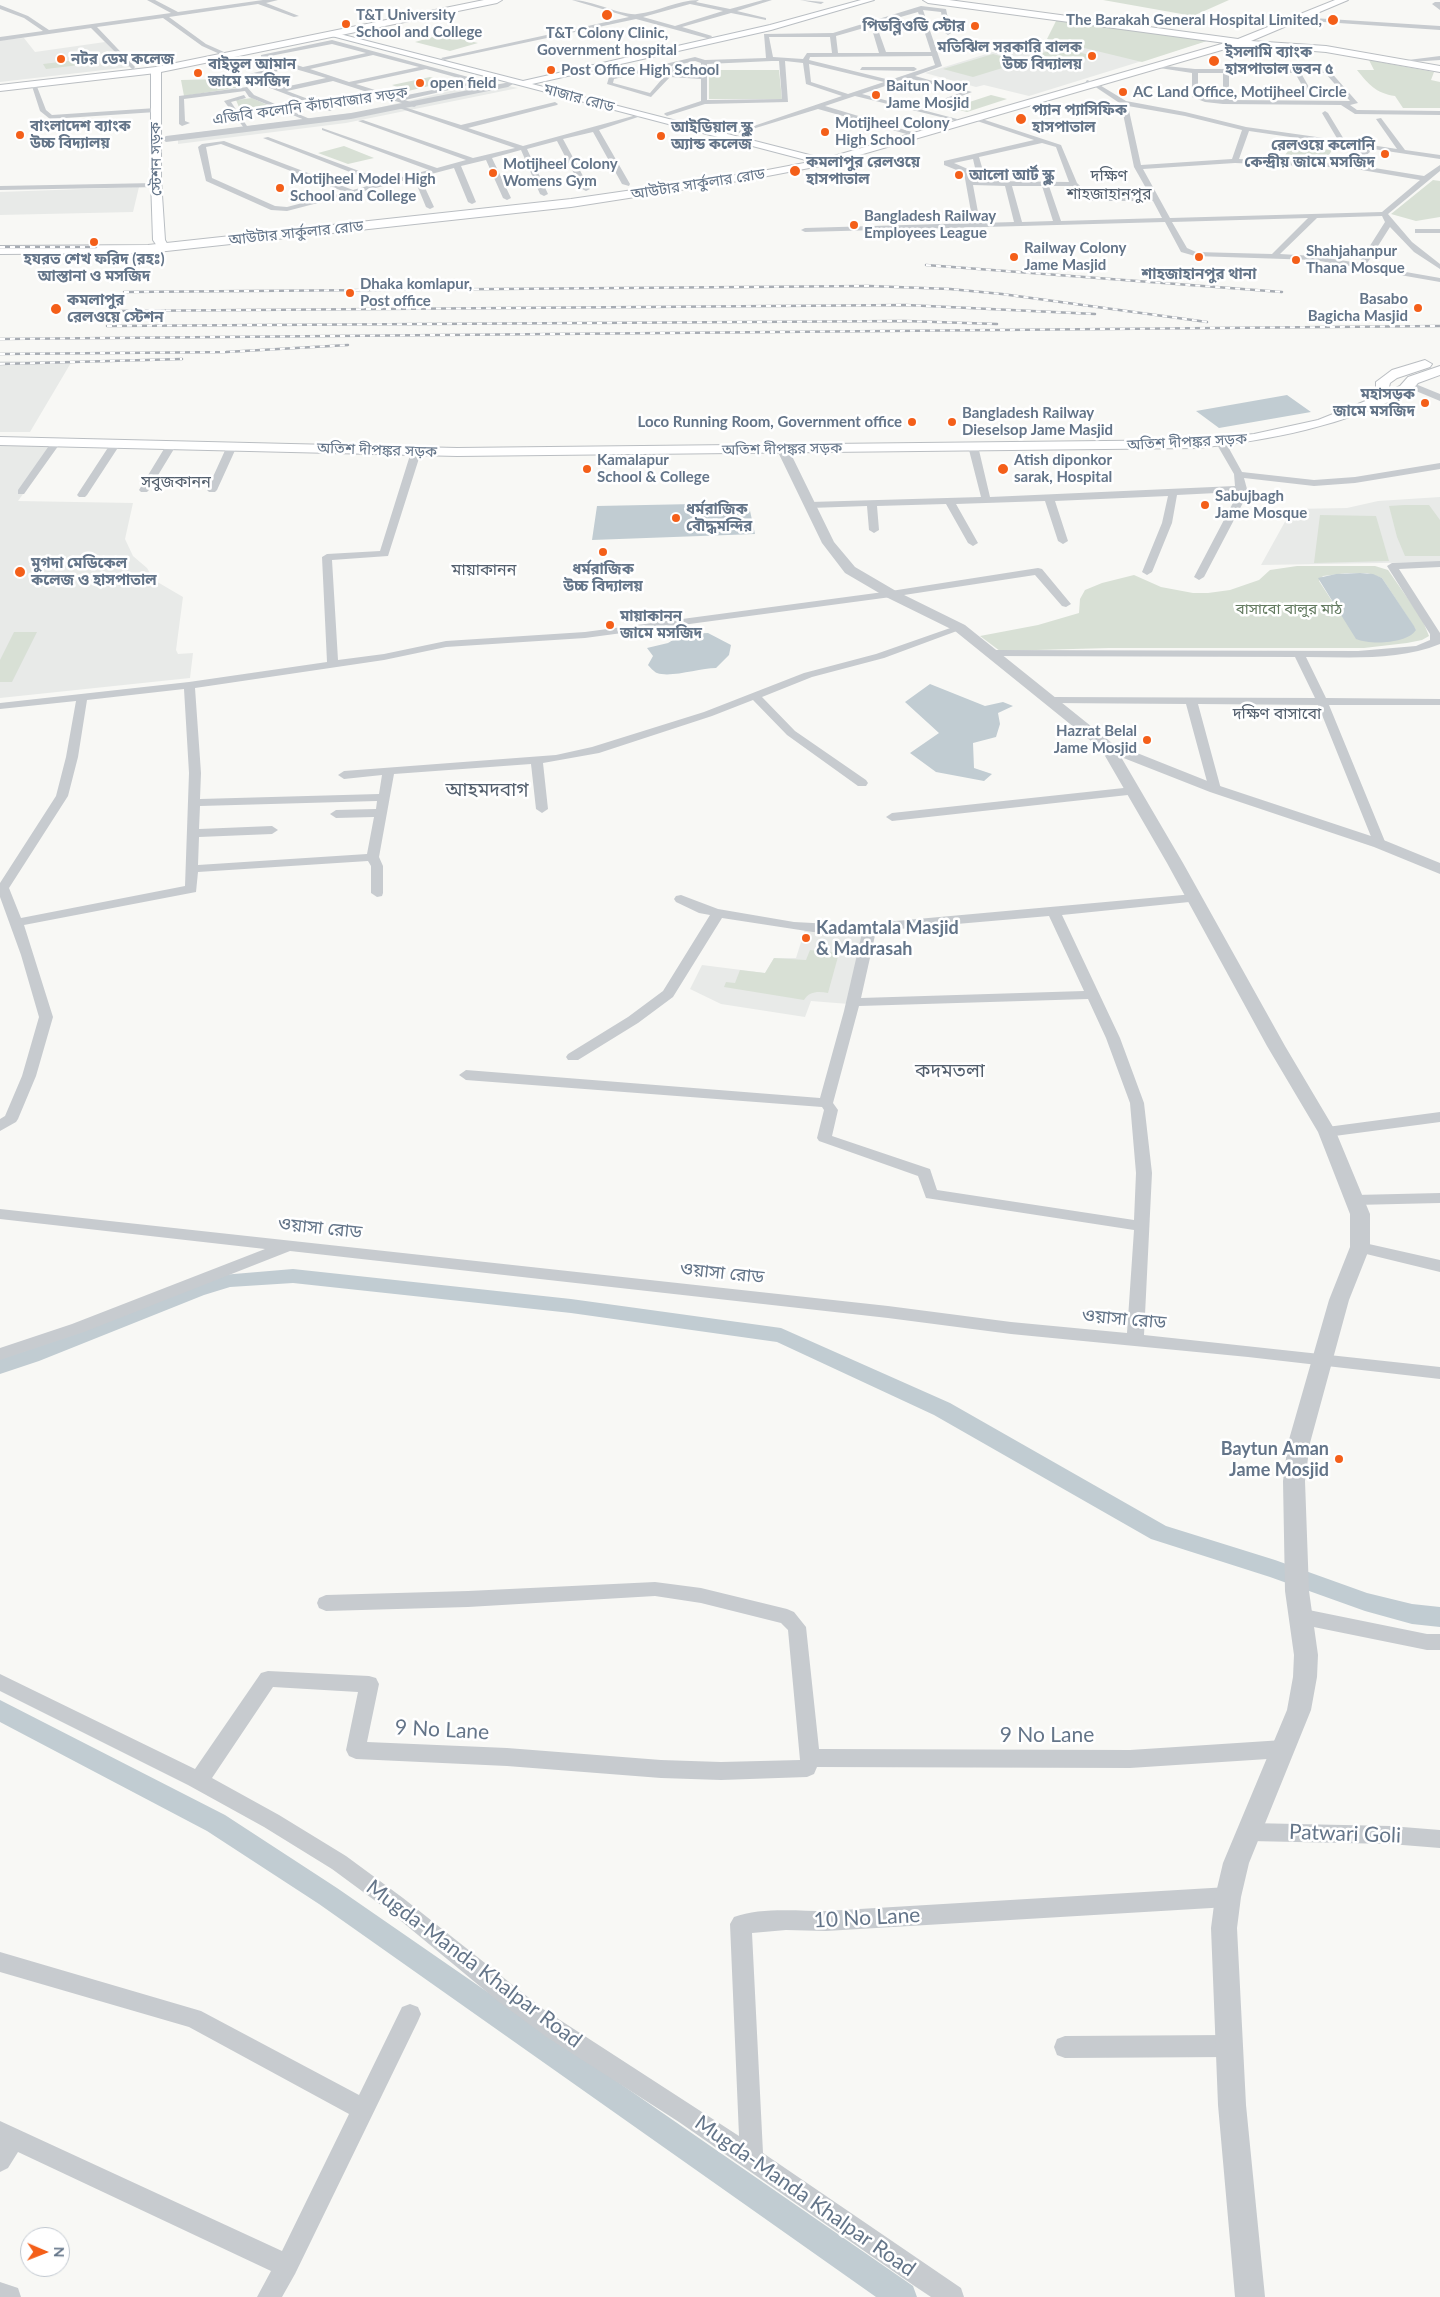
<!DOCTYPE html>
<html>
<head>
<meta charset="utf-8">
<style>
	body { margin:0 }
	#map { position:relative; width:1440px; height:2297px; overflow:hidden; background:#f8f8f5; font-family:Lato,sans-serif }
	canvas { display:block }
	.north { position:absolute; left:20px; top:2227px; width:50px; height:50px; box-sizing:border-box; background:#fff; border:1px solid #c1c8d0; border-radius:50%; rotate:91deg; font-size:14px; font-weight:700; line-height:20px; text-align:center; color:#647589 }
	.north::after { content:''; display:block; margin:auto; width:18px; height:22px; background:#f45f19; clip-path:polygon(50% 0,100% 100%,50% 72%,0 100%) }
</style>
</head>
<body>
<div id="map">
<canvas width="1440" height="2297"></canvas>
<div class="north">N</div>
</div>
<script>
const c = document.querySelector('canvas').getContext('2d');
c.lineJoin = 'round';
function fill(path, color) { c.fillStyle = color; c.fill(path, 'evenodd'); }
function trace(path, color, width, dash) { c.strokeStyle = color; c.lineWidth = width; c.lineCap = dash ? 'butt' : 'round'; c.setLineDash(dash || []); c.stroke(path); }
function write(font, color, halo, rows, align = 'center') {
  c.font = font + ' Lato,"Noto Sans Bengali",sans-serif'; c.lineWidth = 5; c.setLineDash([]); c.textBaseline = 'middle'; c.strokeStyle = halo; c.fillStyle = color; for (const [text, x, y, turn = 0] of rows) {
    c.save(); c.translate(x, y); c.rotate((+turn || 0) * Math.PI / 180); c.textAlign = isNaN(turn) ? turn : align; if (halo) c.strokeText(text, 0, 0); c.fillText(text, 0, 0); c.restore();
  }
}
const built = new Path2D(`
	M24 38 35 52 105 42 130 67 0 82V40Z
	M1047 39H1213L1029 96 984 85 976 87 925 73 1009 47 1024 51 1045 44 1054 46 1060 44Z
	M489 82 518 88 346 123 178 144V135L360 112Z
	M139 187 133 212 0 215V192Z
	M0 361H72L30 432H0Z
	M0 445 57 447 18 501 133 503 125 539 133 556 147 568 154 580 183 597 176 650 178 654 193 653 190 678 0 698Z
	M1440 497V562L1261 565 1292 509 1347 508 1378 501Z
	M806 926 867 933 849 1004 811 1001 805 1017 721 1004 690 989 702 965 765 973 774 958H796Z`);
const green = new Path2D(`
	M1103 0H1229L1193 16Z
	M1057 19 1213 39 1142 62 1047 39Z
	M443 34 478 43 450 51 415 42Z
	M1061 48 1094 56 1072 63 1038 54Z
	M993 54 1022 62 973 77 943 69Z
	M93 58 96 63 46 69 43 64Z
	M1369 60 1434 72 1431 80 1440 82V108H1403L1395 96C1376 93 1369 85 1357 70H1374Z
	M709 70H779L782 99H709Z
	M430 77 446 82 408 91 392 85Z
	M223 79 233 81 242 87 184 96 181 80Z
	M991 95 1007 99 967 112 951 108Z
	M252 98 274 108 241 112 236 100Z
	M344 146 374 158 348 164 318 153Z
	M1292 146 1332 150 1326 160 1285 155Z
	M1433 180 1440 181V217L1416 221 1391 214Z
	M1404 505H1429L1440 520V556H1405L1397 537 1389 506Z
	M1320 515 1376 516 1389 561 1314 563Z
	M1297 566H1375L1388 570 1422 619 1429 636 1422 640 1407 643 1364 648H1109L1000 651 980 636 1038 625 1079 613 1080 599 1085 590 1102 583 1134 575 1161 587 1193 593H1208L1230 590 1259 580 1270 570ZM1347 573H1367L1382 578 1416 630 1334 604 1319 581 1323 576Z
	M14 632H37L12 682H0V660Z
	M810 950 839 953 828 993C819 991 809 991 804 1000L724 987 726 982 735 983 740 970 765 973 774 958 806 960Z`);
const water = new Path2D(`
	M1287 395 1311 412 1219 428 1196 411Z
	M743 503 749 506 755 534 592 540 597 506Z
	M1360 573 1373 574 1382 578 1414 626 1416 630C1407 644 1370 645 1356 639L1318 578 1336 574Z
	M708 633 731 645 729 655 716 668C700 668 671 678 657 673 654 672 650 667 648 665L653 656 647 648 668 643 683 634Z
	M930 684 985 706 1003 702 1013 706 998 713 1000 724 996 737 973 743 974 768 992 774 984 781 936 772 910 753 939 733 905 702Z`);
const canal = new Path2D(`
	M293 1269 571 1299 781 1328 950 1403 1166 1526 1275 1560 1367 1593 1412 1604 1440 1607V1627L1412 1624 1365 1611 1270 1577 1151 1539 934 1415 777 1342 571 1313 293 1283 230 1287 204 1295 39 1361 0 1374V1358L25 1351 190 1285 222 1275Z
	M0 1700 225 1815 337 1888 913 2286 917 2297H876L319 1904 207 1831 0 1722Z`);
const minor = new Path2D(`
	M147 0H155L178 12 263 0H278L266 3 299 16 294 17 258 4 169 17 206 44 224 52 222 55 202 46 163 18 97 27 135 67 133 70 91 28 0 41V37L43 31 24 18 0 9V5L28 16 49 30 171 13Z
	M572 0C592 0 622 16 637 14 658 12 677 0 699 0L696 2 730 9 763 0H772L737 11 766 18V20L731 13 682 27 712 36 710 39 636 19 444 60 441 58 629 17ZM690 4 723 11 675 26 643 17Z
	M800 0 824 2 821 4Z
	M1435 2H1440V10L1432 4Z
	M921 6 946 9 951 33 948 35 945 33 941 12 923 10 942 66 915 76 972 92 935 106 933 105V103L962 92 908 78 862 94 957 119V121L855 96 825 106 912 132V134L910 135 818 109 736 134V132L842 96 806 84 803 63 785 61 788 102 705 104 667 116 664 114 665 113 701 101V79L670 77 651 97 607 84 609 77 695 57 705 60 766 58 764 34 833 33ZM918 12 931 52H886L876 24ZM871 26 879 53H838L836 36ZM769 37H830L832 53H807L803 59 773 57ZM932 56 935 65 890 80 809 60 810 57ZM695 61 701 63V75L673 73 682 64ZM772 61H779L782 99 707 100V64ZM809 64 884 82 848 94 811 82ZM673 66 650 93 613 83 614 79Z
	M1297 17 1440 26V30L1295 20Z
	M332 40 483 81 484 82 405 100 416 104V106L414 107 333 81 287 91 332 108V110L330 111 210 65 215 64 245 75 286 65 261 57V55ZM332 44 366 53 303 67 270 56ZM373 55 419 67 349 82 310 69ZM292 68 326 78 280 88 251 77ZM426 69 473 82 397 97 356 84Z
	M1440 56V60L1411 62 1408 60Z
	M1296 62 1299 64 1300 69 1329 70 1358 103 1350 105 1357 110 1440 111V115L1355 114 1341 105 1223 104 1205 102 1192 97V73L1153 67 1156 65 1195 69H1294L1293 64ZM1198 73H1223V100L1198 96ZM1229 73H1295L1304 89 1307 91 1310 89 1301 73H1325L1350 101 1229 100Z
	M862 67H914L917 69 914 71 860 70Z
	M1087 80 1098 84 1126 101 1185 112 1246 127 1338 140 1322 113 1325 111 1328 113 1345 141 1397 149 1376 119 1381 118 1405 150 1440 155V159L1373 149 1356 165 1424 176 1440 165V171L1388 214 1412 242 1440 264V269L1414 252 1390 227 1366 265 1440 278V282L1314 260 1195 256 1181 252 1165 222 805 232 801 230 805 228 973 223 964 173 944 165V161L1034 140 974 120V118L976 117 1061 145 1077 183 1092 197H1151L1134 167 1121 104 1094 86 1085 83ZM1128 106 1185 116 1242 130 1232 159 1141 165ZM1249 131 1365 148 1348 164 1239 159ZM1042 143 1056 147 1069 182 986 181 979 157ZM973 159 978 181H972L970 170 954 163ZM1235 163 1350 168 1420 180 1382 212 1170 218 1143 169ZM973 185 1005 186 1014 222 980 223ZM1012 186H1042L1053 221 1022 222ZM1049 186H1072L1090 201H1153L1162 218 1061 221ZM1382 216 1385 222 1359 263 1314 256 1280 254 1317 218ZM1308 218 1272 254 1196 252 1187 248 1172 222Z
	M31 83 36 84 46 110 52 115 156 108 159 110 156 112 50 119 40 111Z
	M247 87 254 95 317 122 312 123 249 97 245 91 184 99 185 121 190 123 182 126 179 124V96Z
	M244 95 246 98 231 102 247 126 244 128 224 101Z
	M555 102 558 104 557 105 468 128 523 146 644 113V115L599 130 630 184 629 186 622 184 593 132 563 139 590 189 586 191 582 189 557 141 527 149 548 194 544 196 540 194 521 150 492 158 511 198 507 200 503 198 486 160 461 166 476 202 472 204 468 202 454 168 420 177 434 207 430 209 426 207 414 178 287 211 271 210 206 181 198 147 202 144 224 141 353 190 378 183 263 138 268 137 386 181 429 170 322 130V128L437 168 466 160 358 121 363 120 473 158 515 148 399 108 404 107 461 125ZM221 144 345 192 287 207 275 206 212 178 206 147Z
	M156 183H159V187L0 190V186Z
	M1415 229H1440V233H1415Z
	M56 439 61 442 24 494H18V490L53 440Z
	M116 440 121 443 87 495 85 497H79L77 495 111 443Z
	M1221 440 1226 443 1242 472 1314 480 1355 477 1440 463V469L1355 483 1314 486 1244 478 1247 489 1246 497 1204 577 1199 580 1194 577 1236 497V492L1177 495 1172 523 1152 572 1147 575 1142 572 1162 523 1168 496 1055 501 1068 541 1063 544 1058 541 1045 501 956 504 978 543 973 546 968 543 946 504 877 506 879 530 874 533 869 530 867 506 810 508 805 505 810 502 981 497 968 446 973 443 978 446 990 497 1235 486 1234 474 1216 443Z
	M172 441 177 444 149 490 147 492H141L139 490 167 444Z
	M232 443 237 446 217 490 215 492H209L207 490 227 446Z
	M416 449 421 452 388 556 332 560 338 660 384 654 446 641 585 632 891 591 1038 568 1042 569 1071 604 1066 607 1062 606 1035 575 891 597 585 638 446 647 384 660 195 688 201 773 200 799 379 794 382 775 344 779 338 775 344 771 556 755 592 747 704 712 804 673 876 654 956 626 960 625 965 628 884 658 812 677 762 697 795 731 866 780 868 783 866 786H858L787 735 753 700 712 716 599 753 543 763 548 809 542 813 536 809 531 764 394 774 379 857 383 866V893L382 896 377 897 371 893V866L368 861 198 872 196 892 24 925 53 1017 36 1076 18 1119 16 1122 0 1131V1119L5 1116 22 1076 39 1017 21 955 0 897V883L56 796 66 757 76 701 0 709V703L189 682 327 662 322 557 327 554 380 551 411 452ZM184 689 189 773 185 886 21 918 9 888 68 796 78 757 87 700ZM377 801 376 809 336 810 330 814 336 818 374 817 367 854 198 865 199 837 272 834 278 830 272 826 199 829 200 806Z
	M1440 561V567L1399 569 1440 633V644C1398 661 1350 657 1306 657L1326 698 1440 699V705H1329L1386 844 1380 848 1374 844 1318 705 1198 704 1221 789 1215 793 1209 789 1186 704 1052 703 1046 700 1052 697 1315 698 1295 657 992 656 986 653 992 650 1358 651 1416 646 1430 640V634L1387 566 1392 563Z
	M1133 787 1137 788 1139 791 1137 794 892 821 886 817 892 813Z
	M1194 894 1199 895 1201 898 1199 901 1062 915 1120 1038 1144 1103 1152 1173 1144 1335 1440 1367V1379L1248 1357 1011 1334 888 1318 290 1251 84 1332 0 1360V1348L72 1324 265 1249 0 1219V1209L888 1306 1011 1322 1127 1333 1134 1230 926 1198 918 1176 819 1141 817 1138 824 1110 822 1107 466 1080 459 1075 466 1070 820 1098 844 1011 862 933 813 932 722 918 673 997 638 1023 578 1060H568L566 1057 568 1054 628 1017 663 991 710 915 699 913 676 902 674 899 676 896 681 895 718 909 794 922 851 925ZM1049 916 1084 991 861 998 876 931ZM1088 999 1106 1038 1130 1103 1136 1173 1134 1220 937 1190 930 1169 832 1136 838 1110 833 1103 859 1006Z
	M1440 1112V1122L1327 1137 1322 1135 1320 1132 1322 1129 1327 1127Z
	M1440 1193V1203L1355 1205 1350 1204 1347 1200 1350 1196 1355 1195Z
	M1360 1242 1440 1260V1272L1354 1251 1352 1247 1354 1243Z
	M655 1582 701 1588 787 1609 794 1612 806 1627 819 1749 1130 1750 1283 1740 1290 1743 1293 1749 1290 1755 1283 1758 1130 1768 817 1767 814 1774 807 1777 721 1780 661 1778 507 1766 356 1759 349 1756 346 1750 358 1692 273 1687 212 1778 279 1815 346 1856 403 1898 543 2009 739 2136 730 1924 734 1917C760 1907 798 1911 826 1911L1228 1887 1235 1890 1238 1897 1235 1904 1228 1907 826 1931 786 1930 752 1933 763 2153 961 2288 964 2297H931L913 2285 679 2122 548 2038 499 2002 389 1911 332 1869 264 1827 188 1785 0 1691V1674L195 1769 261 1673 268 1671 369 1676 376 1678 379 1684 367 1742 507 1748 661 1760 721 1762 800 1760 788 1630 781 1623 701 1603 655 1596 468 1607 326 1611 319 1608 317 1603 319 1598 326 1595 468 1591Z
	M1299 1608 1427 1634H1440V1650H1427L1299 1624 1292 1621 1290 1616 1292 1611Z
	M1250 1823 1390 1826 1440 1830V1848L1390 1844 1250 1841 1243 1838 1240 1832 1243 1826Z
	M0 1952 201 2011 359 2095 402 2007 410 2004 418 2007 421 2014 418 2021 295 2274 282 2297H257L271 2271 18 2152 8 2168 0 2172V2121L282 2251 349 2114 189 2027 0 1972Z
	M1229 2035 1237 2038 1240 2046 1237 2054 1229 2057 1065 2058 1057 2055 1054 2047 1057 2039 1065 2036Z
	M0 2282 18 2288 21 2297H0Z`);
const tertiary = new Path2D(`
	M514 79 518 81 508 87 351 119 166 142 162 139 166 136 351 113 505 83Z
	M1408 381 1440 394V401L1404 386 1402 384Z
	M783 446 789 450 834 542 855 567 896 591 965 625 1112 743 1220 786 1386 841 1440 863V874L1374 847 1210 792 1121 757 1183 863 1285 1046 1336 1132 1370 1214V1247L1349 1300 1310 1443 1305 1481 1309 1591 1318 1655 1317 1677 1311 1710 1249 1863 1241 1897 1237 1928 1246 2105 1265 2297H1235L1218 2105 1211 1928 1215 1897 1223 1863 1287 1710 1293 1677 1294 1655 1285 1591 1283 1481 1288 1443 1329 1300 1350 1247V1214L1318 1132 1267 1046 1167 863 1101 749 955 631 886 597 845 573 822 543 777 450Z`);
const secondary = new Path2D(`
	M861 0H874L771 30 532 84 829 160 830 162 825 165 328 35 332 32 523 81 770 25Z
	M156 67 161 70V180L165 240 169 247 163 250 159 249 153 240 151 180V70Z`);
const primary = new Path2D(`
	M484 0H502L497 3 156 73 0 91V85L156 67Z
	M923 0H949L1238 39 1335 0H1348L1251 41 1326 46 1440 66V72L1326 52 1239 45 825 165 757 178 571 207 148 253 0 254V246L148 245 571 199 757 172 820 160 1225 43 928 3Z
	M1425 360 1432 364 1430 367 1397 378 1390 383 1388 391 1383 392 1376 388V382L1392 370Z
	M1440 366V375L1418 383 1410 392C1342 426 1272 440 1197 448L457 456 0 445V437L457 448 1197 440 1254 434 1318 420 1388 392 1400 386 1408 377Z`);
const rail = new Path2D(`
	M0 247H96
	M926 265 1282 292
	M124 292 869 286 950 289 1002 294 1207 322
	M116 311 906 305 1095 314
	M107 326 905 321 997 324
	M0 339 1440 326
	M0 354 226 352 348 345
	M0 364 182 359`);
const markers = [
	[607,15,6,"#f45f19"],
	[1333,20,6,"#f45f19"],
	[346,24,5,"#f45f19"],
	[975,26,5,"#f45f19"],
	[1092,56,5,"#f45f19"],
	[61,59,5,"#f45f19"],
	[1214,61,6,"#f45f19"],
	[551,70,5,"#f45f19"],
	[198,73,5,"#f45f19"],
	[420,83,5,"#f45f19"],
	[1123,92,5,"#f45f19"],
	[876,95,5,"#f45f19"],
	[1021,119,6,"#f45f19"],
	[825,132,5,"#f45f19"],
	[20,135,5,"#f45f19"],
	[661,136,5,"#f45f19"],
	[1385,154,5,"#f45f19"],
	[795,171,6,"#f45f19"],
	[493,173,5,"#f45f19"],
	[959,175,5,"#f45f19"],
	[280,188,5,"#f45f19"],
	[854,225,5,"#f45f19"],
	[94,242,5,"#f45f19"],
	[1014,257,5,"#f45f19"],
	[1199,257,5,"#f45f19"],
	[1296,260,5,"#f45f19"],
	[350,293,5,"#f45f19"],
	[1418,308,5,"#f45f19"],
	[56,309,6,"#f45f19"],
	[1425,403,5,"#f45f19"],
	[912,422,5,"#f45f19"],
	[952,422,5,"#f45f19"],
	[587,469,5,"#f45f19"],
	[1003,469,6,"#f45f19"],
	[1205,505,5,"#f45f19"],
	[676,518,5,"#f45f19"],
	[603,552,5,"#f45f19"],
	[20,572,6,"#f45f19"],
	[610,625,5,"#f45f19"],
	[1147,740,5,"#f45f19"],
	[806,938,5,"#f45f19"],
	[1339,1459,5,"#f45f19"]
];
const farPoinames = [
	["T&T University",356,15],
	["School and College",356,32],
	["The Barakah General Hospital Limited,",1322,20,"right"],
	["পিডব্লিওডি স্টোর",965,26,"right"],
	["T&T Colony Clinic,",607,33,"center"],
	["Government hospital",607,50,"center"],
	["মতিঝিল সরকারি বালক",1082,47,"right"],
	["উচ্চ বিদ্যালয়",1082,64,"right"],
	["ইসলামি ব্যাংক",1225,52],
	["হাসপাতাল ভবন ৫",1225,69],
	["নটর ডেম কলেজ",71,59],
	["বাইতুল আমান",208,64],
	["জামে মসজিদ",208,81],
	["Post Office High School",561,70],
	["open field",430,83],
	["Baitun Noor",886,86],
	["Jame Mosjid",886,103],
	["AC Land Office, Motijheel Circle",1133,92],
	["প্যান প্যাসিফিক",1032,110],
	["হাসপাতাল",1032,127],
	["Motijheel Colony",835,123],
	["High School",835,140],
	["বাংলাদেশ ব্যাংক",30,126],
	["উচ্চ বিদ্যালয়",30,143],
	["আইডিয়াল স্কুল",671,127],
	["অ্যান্ড কলেজ",671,144],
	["রেলওয়ে কলোনি",1375,145,"right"],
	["কেন্দ্রীয় জামে মসজিদ",1375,162,"right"],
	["কমলাপুর রেলওয়ে",806,162],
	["হাসপাতাল",806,179],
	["Motijheel Colony",503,164],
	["Womens Gym",503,181],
	["আলো আর্ট স্কুল",969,175],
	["Motijheel Model High",290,179],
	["School and College",290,196],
	["Bangladesh Railway",864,216],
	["Employees League",864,233],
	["Railway Colony",1024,248],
	["Jame Masjid",1024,265],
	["Shahjahanpur",1306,251],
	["Thana Mosque",1306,268],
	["হযরত শেখ ফরিদ (রহঃ)",94,259,"center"],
	["আস্তানা ও মসজিদ",94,276,"center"],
	["শাহজাহানপুর থানা",1199,274,"center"],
	["Dhaka komlapur,",360,284],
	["Post office",360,301],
	["Basabo",1408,299,"right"],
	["Bagicha Masjid",1408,316,"right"],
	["কমলাপুর",67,300],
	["রেলওয়ে স্টেশন",67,317],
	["মহাসড়ক",1415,394,"right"],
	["জামে মসজিদ",1415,411,"right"],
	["Bangladesh Railway",962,413],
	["Dieselsop Jame Masjid",962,430],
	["Loco Running Room, Government office",902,422,"right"],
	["Kamalapur",597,460],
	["School & College",597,477],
	["Atish diponkor",1014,460],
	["sarak, Hospital",1014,477],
	["Sabujbagh",1215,496],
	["Jame Mosque",1215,513],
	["ধর্মরাজিক",686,509],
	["বৌদ্ধমন্দির",686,526],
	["মুগদা মেডিকেল",31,563],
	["কলেজ ও হাসপাতাল",31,580],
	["ধর্মরাজিক",603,569,"center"],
	["উচ্চ বিদ্যালয়",603,586,"center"],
	["মায়াকানন",620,616],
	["জামে মসজিদ",620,633],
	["Hazrat Belal",1137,731,"right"],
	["Jame Mosjid",1137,748,"right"]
];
const farStreetnames = [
	["মাজার রোড",579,98,15],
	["এজিবি কলোনি কাঁচাবাজার সড়ক",310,106,-8],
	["স্টেশন সড়ক",156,159,-91],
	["আউটার সার্কুলার রোড",698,184,-9],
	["আউটার সার্কুলার রোড",296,233,-6],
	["অতিশ দীপঙ্কর সড়ক",1187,442,-3],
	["অতিশ দীপঙ্কর সড়ক",782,449,-1],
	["অতিশ দীপঙ্কর সড়ক",377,450,2]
];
const farParknames = [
	["বাসাবো বালুর মাঠ",1289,609]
];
const farQuarternames = [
	["দক্ষিণ",1109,176],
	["শাহজাহানপুর",1109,194],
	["দক্ষিণ বাসাবো",1277,714]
];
const farNeighbourhoodnames = [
	["সবুজকানন",176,482],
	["মায়াকানন",484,570]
];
const poiNames = [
	["Kadamtala Masjid",816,928],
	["& Madrasah",816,949],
	["Baytun Aman",1329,1449,"right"],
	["Jame Mosjid",1329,1470,"right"]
];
const streetNames = [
	["ওয়াসা রোড",320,1228,6],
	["ওয়াসা রোড",722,1273,6],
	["ওয়াসা রোড",1124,1319,5]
];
const neighbourhoodNames = [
	["আহমদবাগ",487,790],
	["কদমতলা",950,1071]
];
const nearStreetnames = [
	["9 No Lane",442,1730,3],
	["9 No Lane",1047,1735],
	["Patwari Goli",1345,1834,2],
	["10 No Lane",867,1918,-3],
	["Mugda-Manda Khalpar Road",474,1964,37],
	["Mugda-Manda Khalpar Road",805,2196,35]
];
fill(built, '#e8eae8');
fill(green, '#d8e0d5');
fill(water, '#c1ccd2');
fill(canal, '#c1ccd2');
trace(secondary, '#b9bec3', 2);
trace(primary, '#babec2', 2);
fill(minor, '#c7cbcf');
fill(tertiary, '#c7cbcf');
fill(secondary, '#fff');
fill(primary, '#fff');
trace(rail, '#a7acb3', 2.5);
trace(rail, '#fff', 2, [5]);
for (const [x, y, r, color] of markers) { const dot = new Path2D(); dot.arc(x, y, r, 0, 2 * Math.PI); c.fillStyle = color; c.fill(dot); trace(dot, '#fff', 2); }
write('bold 15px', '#647589', '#fff', farPoinames, 'left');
write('15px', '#647589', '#fff', farStreetnames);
write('15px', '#637a60', '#fff', farParknames);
write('16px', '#535f6d', '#fff', farQuarternames);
write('16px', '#535f6d', '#fff', farNeighbourhoodnames);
write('bold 18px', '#647589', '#fff', poiNames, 'left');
write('18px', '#647589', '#fff', streetNames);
write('19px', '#535f6d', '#fff', neighbourhoodNames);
write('21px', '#647589', '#fff', nearStreetnames);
</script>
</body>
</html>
